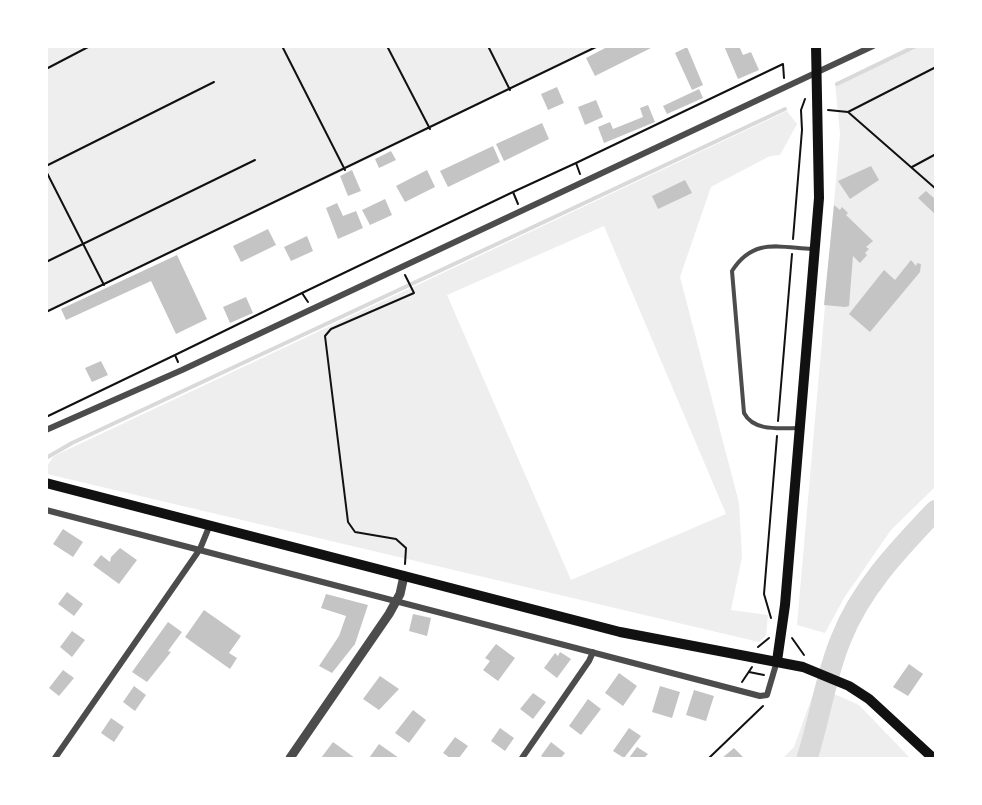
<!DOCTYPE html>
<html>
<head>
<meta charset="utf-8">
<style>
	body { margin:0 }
	#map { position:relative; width:982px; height:805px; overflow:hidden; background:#fff; font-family:"Fira Sans",sans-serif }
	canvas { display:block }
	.frame { position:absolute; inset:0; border:48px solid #fff; pointer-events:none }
</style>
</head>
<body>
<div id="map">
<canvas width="982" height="805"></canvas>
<div class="frame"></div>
</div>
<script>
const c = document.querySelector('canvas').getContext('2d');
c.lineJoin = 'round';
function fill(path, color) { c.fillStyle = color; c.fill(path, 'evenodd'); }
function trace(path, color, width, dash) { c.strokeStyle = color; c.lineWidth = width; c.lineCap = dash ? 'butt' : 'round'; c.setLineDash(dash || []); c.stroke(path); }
const green = new Path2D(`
	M591 46 592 49 345 170 47 311 46 47Z
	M908 47H935V487L891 530 844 598 825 633 797 625 840 134 835 83Z
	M787 111 797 124 780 155 770 156 711 187 680 277 739 503 742 557 731 610 768 615 766 636 759 642 47 474V466L54 456ZM604 226 726 514 571 580 447 295Z
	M816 686 859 705 910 758H783L794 747Z`);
const stream = new Path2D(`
	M837 84 916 46
	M46 458 72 443 785 109`);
const river = new Path2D(`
	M807 758C820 719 825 677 841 639 861 588 899 549 936 510`);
const building = new Path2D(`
	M609 46H655L595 76 586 58Z
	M724 46H739L743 55 751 52 759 70 738 79Z
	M687 47 703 85 692 90 675 53Z
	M557 87 564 103 548 110 541 94Z
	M699 89 703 98 667 114 663 106Z
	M596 100 603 117 585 125 578 107Z
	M648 105 655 122 604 143 598 127 610 122 613 129 643 117 640 108Z
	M542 123 549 139 504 161 496 144Z
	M493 146 500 162 448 187 440 171Z
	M391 151 396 160 379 168 375 159Z
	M871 166 879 180 850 199 838 181Z
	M352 170 361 191 348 196 340 176Z
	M427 170 435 187 405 202 396 186Z
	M685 180 692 193 658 209 652 196Z
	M926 191 936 200V215L918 198Z
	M385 199 392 215 370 225 362 210Z
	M337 203 343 216 356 211 363 228 338 239 326 208Z
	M834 205 840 210 842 207 848 213 846 215 873 241 866 247 869 249 865 253 867 255 860 263 853 256 849 306 845 307 824 305Z
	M268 229 276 245 241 262 233 246Z
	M307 236 313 251 291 261 284 247Z
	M177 255 207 319 176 334 151 281 66 320 61 309Z
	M911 260 916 266 917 263 921 264 920 272 870 332 849 314 884 270 895 280Z
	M246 297 253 313 230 323 223 307Z
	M101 361 108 375 92 382 85 368Z
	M63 529 83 542 73 557 53 544Z
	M120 548 137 560 119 584 93 565 101 555 110 562 111 557Z
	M67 592 83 604 74 616 58 604Z
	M326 594 368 605 355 644 332 673 319 666 339 636 346 616 321 608Z
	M204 610 241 636 229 653 237 658 230 669 185 637Z
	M413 614 431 618 427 636 409 631Z
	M168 622 182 632 168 651 171 652 147 682 132 672Z
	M72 631 85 640 72 657 60 647Z
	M496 644 515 658 498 681 483 670 490 661 485 658Z
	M560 652 571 659 557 678 544 668 555 653 558 656Z
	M909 664 923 674 908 696 893 687Z
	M63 670 74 678 59 696 49 688Z
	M619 673 637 686 623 706 605 693Z
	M380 676 399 689 379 710 363 699Z
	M134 686 146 695 135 711 123 702Z
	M660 686 680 692 672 718 652 712Z
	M694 690 714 696 706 721 686 715Z
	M533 693 546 702 533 719 520 709Z
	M588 699 601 709 581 735 569 726Z
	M413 710 426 720 409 743 395 733Z
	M111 718 124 727 114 742 101 733Z
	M500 728 514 738 505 751 491 741Z
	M629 728 641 736 624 758 613 751Z
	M455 737 468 746 459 758H450L443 753Z
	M333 742 355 758H321Z
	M551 742 565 753 561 758H544L541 756Z
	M379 744 399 758H369Z
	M637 747 648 754 644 758H629Z
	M734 748 743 757 722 758Z`);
const path = new Path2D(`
	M282 46 345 170
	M387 46 430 129
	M488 46 510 90
	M46 69 90 46
	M828 110 848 112 936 189
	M848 112 936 67
	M576 163 783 64 784 78
	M46 166 214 82
	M912 167 936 154
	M46 171 104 285
	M513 192 576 163 580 174
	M793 239 802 130 801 110 805 99
	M46 262 255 160
	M302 293 513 192 518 204
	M46 312 598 46
	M175 355 302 293 308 302
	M46 417 175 355 178 362
	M778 421 792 254
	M405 564 406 548 396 539 355 532 348 522 325 336 331 329 414 293 405 275
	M771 618 764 594 777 436
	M792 638 804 655
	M758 647 769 638
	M749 672 764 675
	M742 682 752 667
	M709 758 763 706`);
const service = new Path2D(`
	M800 428C780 428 754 432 744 413L732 271C753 238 778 247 812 249`);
const minor = new Path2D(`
	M46 430 182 370 873 46
	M46 510 760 696 767 695 777 661
	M55 758 200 549 209 527
	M522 758 589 661 593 652`);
const tertiary = new Path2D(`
	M290 758 389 614 400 594 404 576`);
const secondary = new Path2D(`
	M777 661 785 605 819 198 816 46`);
const primary = new Path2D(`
	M46 483 620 632 803 667 849 686 869 699 933 758`);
fill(green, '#eee');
trace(stream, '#d9d9d9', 4);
trace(river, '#d9d9d9', 21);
fill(building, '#c4c4c4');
trace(path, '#111', 2);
trace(service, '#4c4c4c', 4);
trace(minor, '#4c4c4c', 6);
trace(tertiary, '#4c4c4c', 9);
trace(secondary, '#111', 10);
trace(primary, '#111', 10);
</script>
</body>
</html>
